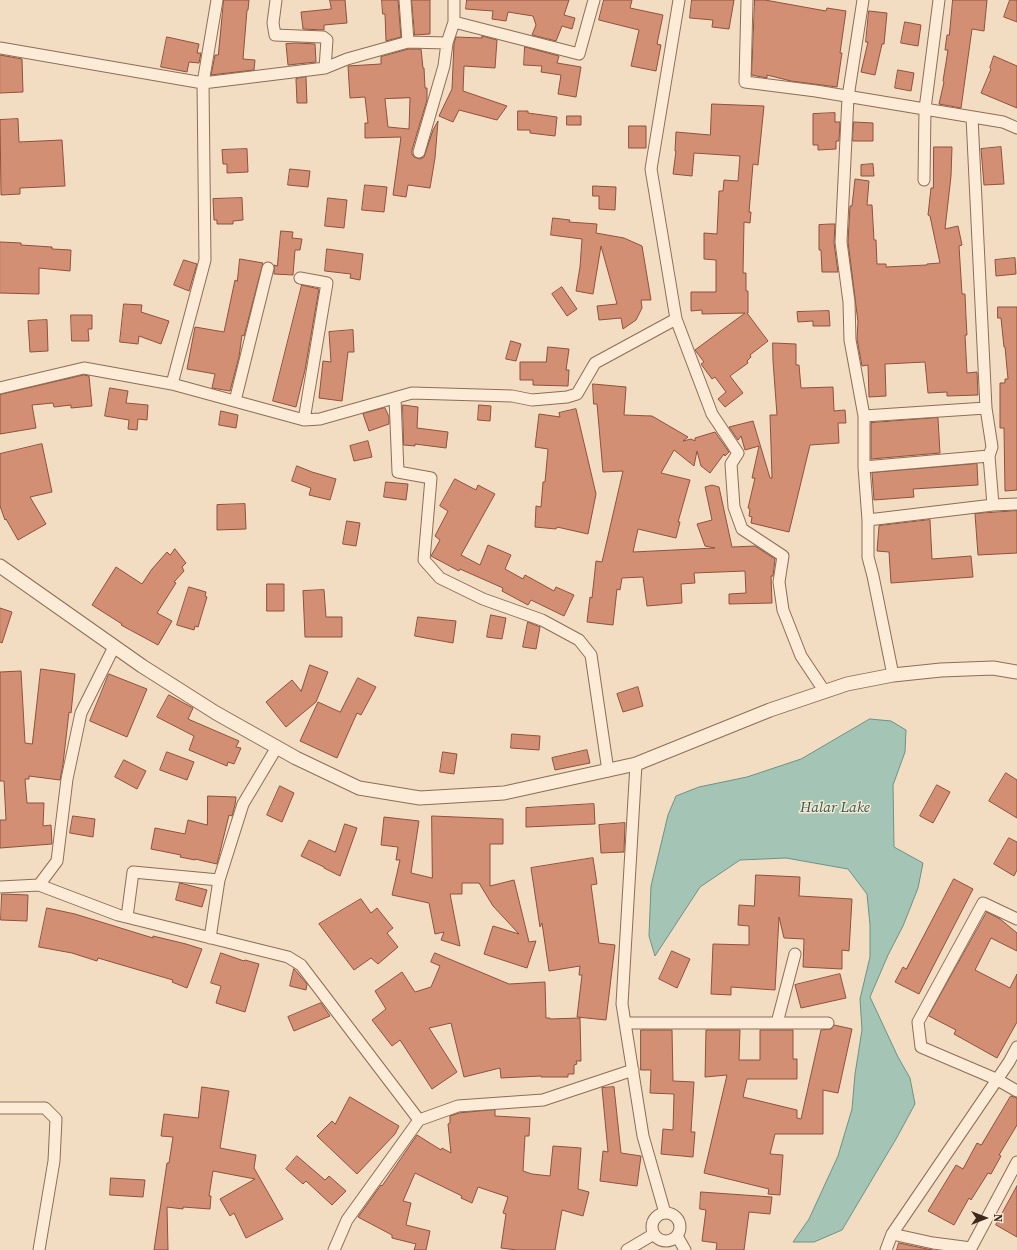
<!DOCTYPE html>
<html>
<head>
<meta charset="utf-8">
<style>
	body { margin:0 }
	#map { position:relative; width:1017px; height:1250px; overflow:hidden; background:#f2ddc2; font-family:"Source Serif 4",serif }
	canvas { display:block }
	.north { position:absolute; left:965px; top:1198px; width:40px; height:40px; -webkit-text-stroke:3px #f8e8d2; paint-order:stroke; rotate:90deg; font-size:11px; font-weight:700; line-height:16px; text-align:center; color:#3c271d }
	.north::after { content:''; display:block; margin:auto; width:14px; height:18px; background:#3c271d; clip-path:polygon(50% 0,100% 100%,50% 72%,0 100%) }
</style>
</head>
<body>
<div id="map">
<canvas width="1017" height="1250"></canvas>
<div class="north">N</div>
</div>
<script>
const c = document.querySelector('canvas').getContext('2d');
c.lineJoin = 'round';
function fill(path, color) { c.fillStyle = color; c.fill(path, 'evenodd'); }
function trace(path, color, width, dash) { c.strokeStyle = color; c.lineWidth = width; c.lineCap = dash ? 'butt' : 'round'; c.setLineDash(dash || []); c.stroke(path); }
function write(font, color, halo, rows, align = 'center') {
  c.font = font + ' "Source Serif 4",serif'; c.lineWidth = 3; c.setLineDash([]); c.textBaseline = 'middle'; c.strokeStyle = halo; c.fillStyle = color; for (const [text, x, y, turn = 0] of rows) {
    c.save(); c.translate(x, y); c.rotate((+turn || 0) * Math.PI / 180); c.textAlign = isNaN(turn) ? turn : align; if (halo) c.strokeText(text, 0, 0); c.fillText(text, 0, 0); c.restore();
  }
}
const water = new Path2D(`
	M870 719 891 721 906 730 905 752 893 785 894 847 923 863 918 888 903 926 888 955 870 997 898 1057 910 1078 915 1104 896 1139 842 1230 814 1242H793L809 1219 838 1156 852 1109 855 1074 862 1030 860 999 870 957V925L867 894 848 869 786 858 740 860 700 887 655 956 649 936 651 886 668 815 676 796 699 787 747 777 801 759Z`);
const building = new Path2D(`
	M224 0H249L248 10H247L243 59 255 60 254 70 211 75 215 55H218Z
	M330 0H345L347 23 324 25V30L303 29 301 12 331 9Z
	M382 0H398L401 37 386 41 385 14H383Z
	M412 0H430V34L415 35Z
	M467 0H569L564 15 575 18 572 29 562 26 556 41 532 35 536 25 533 16 508 12 506 21 492 19 493 11 466 9Z
	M604 0H632L630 8 663 15 657 44 661 45 656 71 631 66 639 30 599 20Z
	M692 0H734L729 29 712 27 713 20 690 18Z
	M755 0H765L826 11 827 8 846 11 840 53H842L837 87 791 81 767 75V78L752 75Z
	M953 0H987L984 31 972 29 961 108 939 104 944 82 943 81 948 50H945L947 35H949Z
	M1010 0H1017V22L1004 17Z
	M869 11 887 13 884 44H882L875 75 861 72 868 42H866Z
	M905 22 921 25 918 46 901 43Z
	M482 36 497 40 495 68 464 66 463 91 507 106 497 120 459 110 453 122 439 116 452 89 454 43 456 37 482 38Z
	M167 37 199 44 197 53H201L199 63 189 62 187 72 161 67Z
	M297 43 315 44 316 62 288 65 286 44Z
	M525 47 559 56 557 63 581 67 576 97 558 94 561 75 541 72 542 66 524 65Z
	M409 49H421L423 68H424L425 88H427V100L412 150V154L414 157 420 159 424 157 433 130 438 121 435 158 430 188 408 185 406 197 393 195 401 137 365 138V123H368L365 97 350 98 348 66 381 64V57ZM410 98 409 129 388 127 385 99Z
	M0 55 22 59 23 92 0 93Z
	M994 56 1017 66V108L981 93 991 69 990 68Z
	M898 70 914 73 911 91 895 88Z
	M306 77 307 103H297L296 79Z
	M712 104 764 106 758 165 753 164 749 212H751L750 223 744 222 743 273H746V291H748V313H747L768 341 750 355 751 357 747 361 748 363 730 376 743 393 725 407 718 399 726 392 715 377 712 379 701 364 704 362 695 350 745 313 702 314V310L691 311V292H716V260L704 259V233L717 234 719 191H723L724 180 738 181 740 156 694 153 692 176 673 174 676 151H675L676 132 710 135Z
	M518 111H528V113L557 117 555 136 530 133V130H518Z
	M835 113V122H840L839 141H836V149L818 150V145H813V114Z
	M567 116H581V125H567Z
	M18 119 19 142 62 140 65 186 20 188V194L1 195 0 120Z
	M854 122 873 123V141H853Z
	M629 126H646V148H629Z
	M934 147H952L951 176 945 229 958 226 962 245 959 246 962 294H965L966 317 967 335H965L967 373 977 372 978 395 947 396V392L928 393 925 362 885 364 886 396 869 397 868 365 862 366 857 339 858 322 848 242 850 206H852L855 179 869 181 867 205H872L874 240H876L877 264H886V267L927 265V264L940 263 930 216 928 215 931 188H933Z
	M1001 147 1004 184 984 185 981 149Z
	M247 149 248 172 227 173V164H223L222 150Z
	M873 164 874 176H861V165Z
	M290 169 310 171 308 187 288 185Z
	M365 185 387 187 384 212 362 210Z
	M593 186 616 187 615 210 599 209V196H593Z
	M242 198 243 220 233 221V224H217V220H214L213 199Z
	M328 198 347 200 344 228 325 226Z
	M553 218 570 220 569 222 597 224 596 233 624 238 642 246 651 300H641L642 308 636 320 623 329 621 318 599 320 597 306 617 304 601 246 593 294 576 291 580 267 582 239 551 235Z
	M831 224H835L834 243 838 272H822L821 250H819V225Z
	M281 231 293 232 292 238 302 239 300 250H295L293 275 274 274V265L277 266Z
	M0 242 21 243V245L52 247V249L71 250 70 271 39 268V294L0 293Z
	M327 249 363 254 360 280 350 278 351 274 325 271Z
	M1015 258 1016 274 996 276 995 260Z
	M240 259 263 263 244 336 242 335 239 357 230 391 212 388 215 374 187 369 195 327 224 332 235 280 237 281Z
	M184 260 197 264 189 291 174 285Z
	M302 285 319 289 305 370 296 407 273 401Z
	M562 287 577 309 567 316 552 294Z
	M124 304 142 305 141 312 169 321 161 344 139 336 138 344 120 342Z
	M998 307H1017V490L1005 491 1004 428H1000V383H1005V379H1008L1005 347H1004L1001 318H998Z
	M829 311 830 326H813V321L798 322 797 312Z
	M71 315H92V329H88L89 341H72Z
	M47 320 48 351 30 352 28 321Z
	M353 330 354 352H348L342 401 319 398 323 361 331 362 329 332Z
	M511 341 521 344 516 361 506 359Z
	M773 343 796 344V365H799L801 388 833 387 834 411 845 410 846 423H838L839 443 810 445 789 532 751 523 752 517 749 516 750 509 748 508 755 478H752L759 446 745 450 741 436 738 440 729 427 753 421 770 478H772L770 415H777L773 361Z
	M548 347 569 349 566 370H569L568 386 533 385V380H520V362H546Z
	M84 375 89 376 92 406 71 408V405L54 407 53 403 32 405 36 428 0 434V395Z
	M593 384 626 387 624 415 652 416 688 437 683 441 691 439 695 441V438L715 432 729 452 725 456 724 454 710 473 701 466 697 451 694 466 674 450 661 473 690 480 678 522H680L676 538 638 529 633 552 715 548 705 546 697 524 712 520 705 487 712 485 719 487 732 547 755 546 775 559 773 576H771L772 603 729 604V594L746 593 745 571 694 573 695 583 681 584 682 603 647 606 643 577 622 578 620 590 617 589 613 625 587 622 590 597 592 598 596 561 602 562 623 471 603 472 597 404H594Z
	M110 388 128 391 126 403 148 405 147 420 138 419 137 430 128 429 129 420 105 416Z
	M403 405 418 407 417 428 448 432 446 448 415 444V446L404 445Z
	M479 405 491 406 490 421 478 420Z
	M385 408 389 417V424L369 431 363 414Z
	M576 409 596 494 588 534 557 527 556 529 535 527 536 506 541 507 543 482H545L548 449 535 447 539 414 560 417 559 413Z
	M221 411 238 415 236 428 219 425Z
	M938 418 940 453 871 459V423Z
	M368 441 372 457 354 461 350 446Z
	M42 444 52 492 30 497 46 524 18 540 6 519 5 520 0 506V454Z
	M977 464 978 485 913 489 914 497 874 500 872 473Z
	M297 466 312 472 336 479 330 500 309 495 311 488 292 481Z
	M455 479 476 490 478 485 495 494 461 555 480 565 488 545 511 555 505 569 523 579 525 575 554 591 556 587 574 595 564 616 531 600 528 605 502 591 503 588 460 569 459 571 431 556 440 540 435 536 448 511 440 506Z
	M386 482 408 484 406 500 384 497Z
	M245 504 246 529 217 530V505Z
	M1017 511V553L978 555 975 514Z
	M930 520 932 559 971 556 973 577 891 583 889 552 877 551 879 526Z
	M347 521 360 523 356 546 343 544Z
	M175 549 186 563 182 567 184 571 174 582 176 583 157 613 172 621 158 645 121 625 122 624 92 605 116 567 142 584 152 569 167 552 170 555Z
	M267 584H284V611H267Z
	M189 587 206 592 205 596 207 597 198 627 195 626 194 630 177 625Z
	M324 590 326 617H342V637H305L303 591Z
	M0 608 12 612 2 643 0 642Z
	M491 615 506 618 502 639 487 637Z
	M418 617 456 621 453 643 415 636Z
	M528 622 540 627 536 649 523 647Z
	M310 665 328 672 316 702 286 727 266 702 292 680 301 691Z
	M41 669 75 674 71 713 69 712 63 764 60 780 29 776V779H25L27 803H44L43 826 51 825 52 844 0 848V820H6L4 781H0V672L21 671 25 743 32 744Z
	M109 674 147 689 127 737 90 721Z
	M358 678 376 687 361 715 357 713 337 758 300 741 318 702 340 712Z
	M638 687 643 706 623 712 617 694Z
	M169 695 193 708 188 719 239 741 236 747 241 748 234 764 228 762 227 766 189 750 194 736 157 717Z
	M512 734 540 736 539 750 511 748Z
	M587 750 590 763 555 770 552 758Z
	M167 752 194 762 187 780 160 770Z
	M443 752 457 754 454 774 440 772Z
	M124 760 146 771 137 789 115 777Z
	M1006 773 1017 780V818L989 801Z
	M937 785 950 792 933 823 920 816Z
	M280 786 294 793 282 822 267 815Z
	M208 796 236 797 235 805 232 816 229 815 217 864 195 859V860L180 857 181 855 151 849 155 828 185 834 188 820 207 825Z
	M594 804 595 824 526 827V808Z
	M73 816 95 819 93 837 70 833Z
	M432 816 503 819V844H490V886L514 880 529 942 536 941 527 968 484 954 493 926 519 934 493 906 479 883H462V894H450L460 946 441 940 444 932 435 934 429 903 392 895 400 860H396L398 847 381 845 384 817 419 821 411 873 432 878Z
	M625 823 624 852 601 853 599 825Z
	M345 824 357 828 340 876 324 868V867L301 856 309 840 335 852Z
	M1009 838 1017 842V870L1014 876 994 864Z
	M593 858 597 884 591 885 599 943 615 945 606 1020 577 1017 582 975H579L580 966 549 971 542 923 540 927 531 868Z
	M756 875 800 877 799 896 852 899 849 951 842 950V969L803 967 804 939 784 938 779 917 775 990 731 987V995L711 994 713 944 749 945V926L738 925 739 905 754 906Z
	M954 879 973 889 919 994 895 982 903 967 906 969Z
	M180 883 207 890 202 907 176 900Z
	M2 894 28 895 27 921 1 920Z
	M361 899 371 913 377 908 393 928 387 933 398 947 378 964 371 958 354 970 319 924Z
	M47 908 75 914 153 938V936L186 944 202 949 187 988 172 982 173 980 98 958 97 961 72 953 39 947Z
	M987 912 1000 919 1017 933V951L991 938 975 970 1010 988 1017 974V1022L997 1058 954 1034 956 1030 929 1016Z
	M672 951 690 959 677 988 659 979Z
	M221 953 244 961 245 960 259 964 245 1012 216 1003 221 986 211 983Z
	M435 953 509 984 545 982 546 1018H550V1019L580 1018 581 1061H576L577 1064 574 1065V1074H568V1077H541V1076L501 1078 500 1068 464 1077 451 1023 429 1028 457 1072 432 1089 400 1040 392 1046 372 1020 386 1009 375 991 402 972 415 992 431 987 440 966 431 962Z
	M294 969 307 984 306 990 290 986Z
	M840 974 846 998 801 1008 795 985Z
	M321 1003 330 1016 294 1031 288 1017Z
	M834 1025 852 1029 838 1093 823 1090V1134H775L770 1154 783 1155 780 1195 768 1194 769 1189 704 1173 727 1075 705 1077 706 1030H740L739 1060H760V1030H793V1059H797V1079H747L743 1097 797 1110V1118L801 1119 821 1030 831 1029Z
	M641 1030H672L673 1081 694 1082 691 1132H695L693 1157 661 1154 663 1129 673 1130 674 1094 650 1093 651 1070H641Z
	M202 1087 229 1091 220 1148 256 1155 254 1168 283 1219 246 1238 234 1213 230 1216 220 1199 255 1179 213 1171 209 1196H211L210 1209 183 1207V1209L167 1207 168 1250H154L167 1163H169L173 1137 161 1136 164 1114 198 1118Z
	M614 1087 621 1153 641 1156 637 1186 600 1181 603 1151 608 1152 602 1088Z
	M1011 1096 1017 1098V1125L999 1155 1001 1156 991 1174 988 1173 971 1200 969 1198 954 1225 928 1211 956 1165 963 1169 977 1143 981 1145Z
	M350 1097 399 1126 395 1134 357 1174 317 1136 332 1121 335 1124Z
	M495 1110V1116L530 1118 529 1136H525L523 1171 532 1174 550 1176 553 1146 581 1148 578 1189 589 1192 583 1216 562 1210 555 1250H517L501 1248 506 1214 503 1213 508 1197 478 1187 472 1203 461 1198 462 1196 415 1173 403 1201 411 1203 406 1225 430 1231 426 1250H414L416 1244 392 1238V1235L358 1217 381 1185 382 1186 417 1135 441 1150 442 1148 451 1153 448 1124 450 1123V1116L459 1113Z
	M297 1156 325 1180 329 1176 346 1191 332 1205 306 1181 303 1184 286 1169Z
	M111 1178 145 1180 143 1197 110 1195Z
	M1017 1186V1237L996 1225Z
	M701 1192 772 1197 770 1214 749 1212 744 1250H716L717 1243 702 1241 706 1210 700 1209Z
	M899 1243 932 1250H933H897Z`);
const minor = new Path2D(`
	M276 0 273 23 275 35 323 37 327 40 325 68
	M405 0 408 42
	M679 0 651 169 676 319 712 414 738 453 731 464 734 507 742 529 783 556 779 582 783 610 801 656 825 692
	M747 0 745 82 816 91 1003 122 1017 128
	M863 0 848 97 841 242 849 302 850 340 864 416V467L868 520V557L873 576 893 675
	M454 22 579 54 594 0
	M0 48 203 83 325 68 347 59 408 42 447 43
	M972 117 986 408 992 447 989 456 993 505
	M419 152 444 66 447 43 454 22V0
	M924 180 925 109 939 0
	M300 278 327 283 304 420
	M172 384 205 260 203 83 217 0
	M0 388 84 368 172 384 304 420 320 419 412 393 512 396 532 400 567 397 577 394 595 363 676 319
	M395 398 398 472 431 478 424 560 440 578 483 599 542 620 579 640 591 655 608 771
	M235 401 268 268
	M864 416 986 408
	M864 467 989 456
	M868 520 993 505 1017 504
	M636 764 622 1004 643 1136 665 1213
	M39 885 57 861 67 779 81 713 114 647
	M0 887 39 885 118 915 288 957 301 965 419 1120
	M127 917 133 872 219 880
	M1017 919 983 903 918 1022 921 1047 996 1079 1017 1091
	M210 938 219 880 243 804 277 747
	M625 1023H828
	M777 1023 795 954
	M0 1108H45L56 1119 54 1161 39 1250
	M652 1227a14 14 0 1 1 28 0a14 14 0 1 1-28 0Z
	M892 1234 933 1243 971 1248 1017 1162
	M677 1236 685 1250
	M334 1250 347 1220 419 1120 458 1106 543 1100 633 1070
	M627 1250 654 1234
	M886 1250 892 1234 1009 1062 1017 1047`);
const tertiary = new Path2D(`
	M0 566 142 666 216 713 296 758 359 788 420 798 504 793 636 764 770 710 847 684 893 675 941 670 993 668 1017 672`);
const waterNames = [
	["Halar Lake",835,808]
];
fill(water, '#a4c4b6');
trace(water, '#6a9383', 1);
fill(building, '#d38f74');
trace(building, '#8f513b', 1);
trace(minor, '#8d6d57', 13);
trace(tertiary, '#8d6d57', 15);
trace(minor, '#fcebd6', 11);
trace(tertiary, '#fcebd6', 13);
write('italic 15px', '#2b5d53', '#f8e8d2', waterNames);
</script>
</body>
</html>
